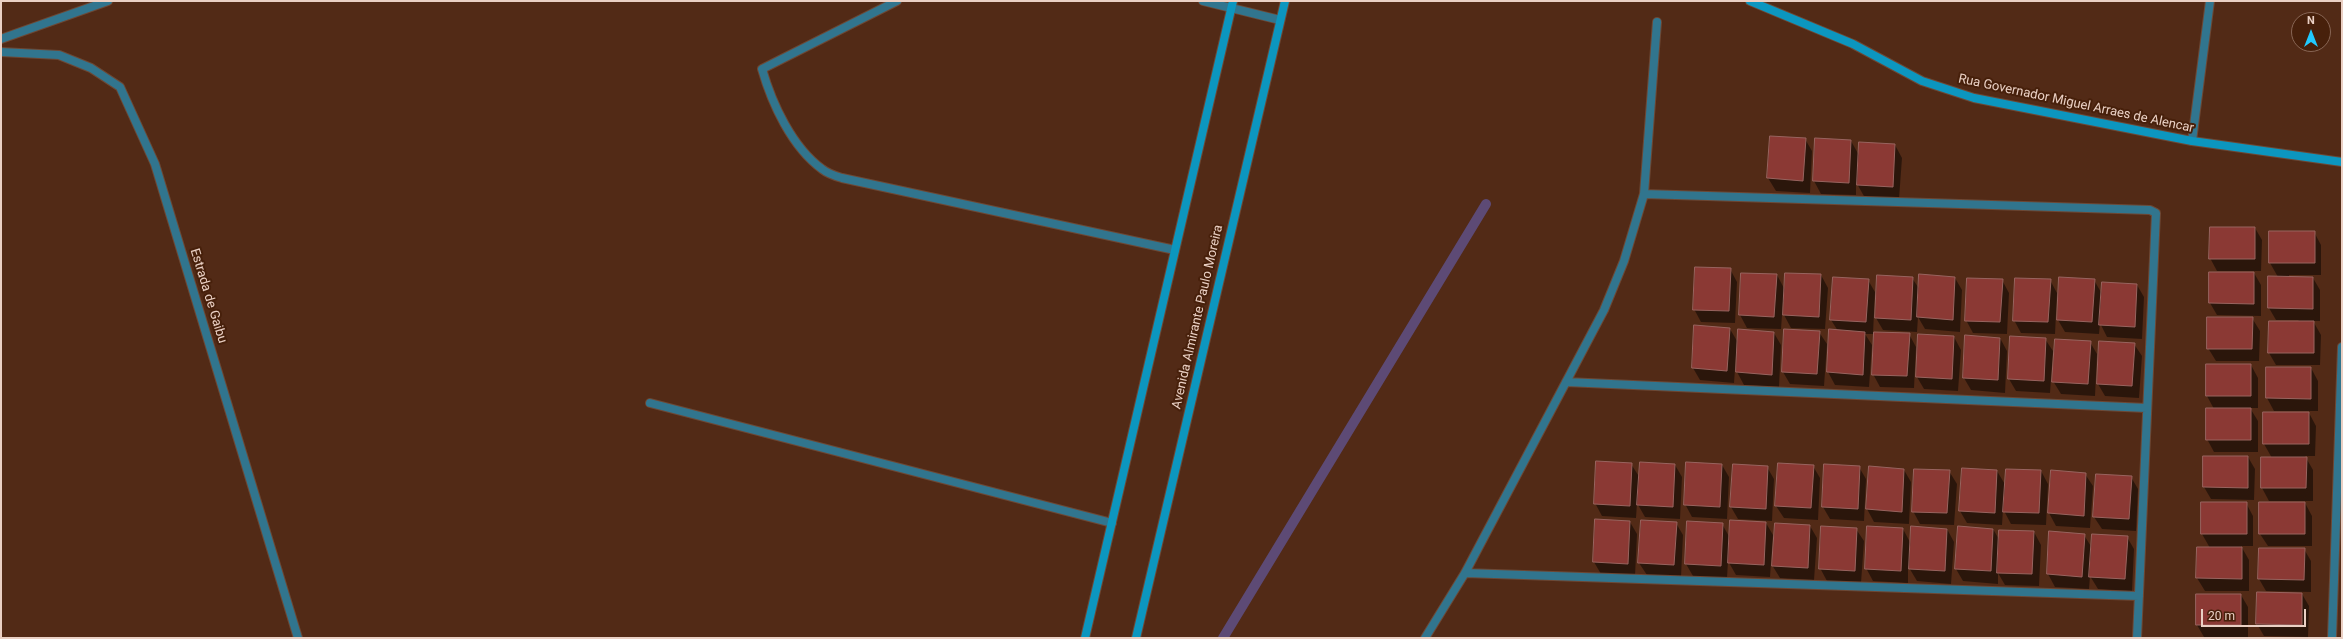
<!DOCTYPE html>
<html>
<head>
<meta charset="utf-8">
<style>
	body { margin:0 }
	#map { position:relative; width:2343px; height:639px; overflow:hidden; background:#522a16; font-family:Roboto,sans-serif }
	canvas { display:block }
	.frame { position:absolute; inset:0; border:2px solid #ead0c4; pointer-events:none }
	.north { position:absolute; left:2291px; top:12px; width:40px; height:40px; box-sizing:border-box; background:#47200b; border:1px solid #865; border-radius:50%; rotate:0deg; font-size:11px; font-weight:700; line-height:16px; text-align:center; color:#ead0c4 }
	.north::after { content:''; display:block; margin:auto; width:14px; height:18px; background:#21c9fd; clip-path:polygon(50% 0,100% 100%,50% 72%,0 100%) }
	.scale { position:absolute; left:2201px; top:609px; width:105px; height:18px; box-sizing:border-box; border:2px solid #ead0c4; border-top:0; padding-left:5px; font-size:12px; line-height:14px; white-space:nowrap; color:#ead0c4; -webkit-text-stroke:3px #47200b; paint-order:stroke }
</style>
</head>
<body>
<div id="map">
<canvas width="2343" height="639"></canvas>
<div class="frame"></div>
<div class="north">N</div>
<div class="scale">20 m</div>
</div>
<script>
const c = document.querySelector('canvas').getContext('2d');
c.lineJoin = 'round';
function fill(path, color) { c.fillStyle = color; c.fill(path, 'evenodd'); }
function trace(path, color, width, dash) { c.strokeStyle = color; c.lineWidth = width; c.lineCap = dash ? 'butt' : 'round'; c.setLineDash(dash || []); c.stroke(path); }
function write(font, color, halo, rows, align = 'center') {
  c.font = font + ' Roboto,sans-serif'; c.lineWidth = 4; c.setLineDash([]); c.textBaseline = 'middle'; c.strokeStyle = halo; c.fillStyle = color; for (const [text, x, y, turn = 0] of rows) {
    c.save(); c.translate(x, y); c.rotate((+turn || 0) * Math.PI / 180); c.textAlign = isNaN(turn) ? turn : align; if (halo) c.strokeText(text, 0, 0); c.fillText(text, 0, 0); c.restore();
  }
}
const shadow = new Path2D(`
	M1771 137 1805 139 1812 151 1810 193 1776 191 1768 178Z
	M1816 139 1851 141 1860 157 1895 145 1902 158 1899 199 1865 198 1856 182V195L1821 194 1814 181Z
	M2255 228 2262 240 2261 271H2217L2210 258Z
	M2314 232 2321 245V275H2289V277L2313 278 2320 290V321H2313L2321 335 2320 365H2276L2269 353 2299 320H2276L2269 308 2278 277 2270 263Z
	M1730 269 1737 282 1735 323 1701 322 1694 309Z
	M2210 273H2254L2261 285V316L2217 315 2210 303Z
	M1742 274 1777 275 1785 290 1821 275 1828 288 1825 329 1791 328 1784 315 1785 302H1783L1781 329 1747 328 1740 315Z
	M1912 278 1920 290 1955 278 1962 290 1960 332 1925 329 1918 317 1917 332 1883 330 1876 318Z
	M1868 280 1875 292 1873 334H1865L1872 345 1869 387 1835 385 1828 372 1830 330 1838 331 1831 320Z
	M2002 280 2009 293 2007 334 1973 333 1966 320Z
	M2050 280 2057 293 2055 334 2021 333 2014 320Z
	M2094 280 2102 294 2137 285 2144 297 2142 339 2107 337 2100 323 2099 334 2065 332 2058 320Z
	M2252 318 2260 331 2259 361H2216L2208 348Z
	M1730 329 1737 341 1734 383 1700 380 1693 368Z
	M1739 330 1774 333 1781 345 1779 387 1744 385 1737 372Z
	M1819 332 1827 344 1824 386 1790 384 1783 372Z
	M1909 334 1916 347 1914 388 1880 387 1873 374Z
	M1954 337 1961 350 1958 391 1924 389 1917 377Z
	M2011 337 2045 339 2053 351 2050 393 2016 391 2009 379Z
	M2000 338 2007 351 2005 393 1971 390 1964 378Z
	M2090 342 2097 354 2095 396 2061 394 2053 381Z
	M2134 344 2142 356 2139 398 2105 396 2098 384Z
	M2251 365 2258 378V408H2250L2258 421V452H2214L2207 439 2214 409 2207 396Z
	M2267 368H2311L2318 381V411H2274L2267 398Z
	M2264 413H2309L2316 426 2315 456H2305L2313 470V501H2269L2262 488V458H2272L2264 444Z
	M2204 457H2248L2255 469 2254 500 2211 499 2204 487Z
	M1631 464 1640 478 1675 465 1682 477 1680 519 1645 517 1637 503 1636 518 1602 516 1595 503Z
	M1722 465 1729 477 1727 519 1692 517 1685 504Z
	M1813 466 1820 478 1818 520 1784 518 1776 506Z
	M1767 467 1774 479 1772 521 1738 519 1731 507Z
	M1859 467 1866 479 1864 521 1830 519 1823 507Z
	M1869 467 1904 470 1911 482 1909 524 1874 522 1867 509Z
	M1949 471 1957 484 1954 525 1920 524 1913 511Z
	M1997 471 2006 486 2041 471 2048 484 2046 525 2011 524 2003 509 2002 525 1967 523 1960 511Z
	M2052 472 2085 474 2093 486 2090 528 2056 526 2049 513Z
	M2131 477 2138 489 2136 531 2102 529 2094 517Z
	M2202 503H2246L2253 516V546H2241L2249 560V591H2205L2197 578 2198 548H2210L2202 534Z
	M2260 503H2305L2312 516V546H2268L2260 534Z
	M1630 522 1637 534 1635 576 1601 574 1594 562Z
	M1676 523 1683 535 1681 577 1647 575 1639 563Z
	M1766 523 1773 535 1770 577 1736 575 1728 561 1727 578 1693 576 1686 564 1722 524 1730 538Z
	M1810 526 1817 538 1814 580 1780 578 1772 565Z
	M1856 529 1864 541 1861 583 1827 581 1820 568Z
	M1903 529 1911 544 1947 529 1954 542 1951 584 1917 581 1908 566V583L1873 581 1866 568Z
	M1993 529 2000 541 2034 532 2041 545 2039 586 2005 585 1998 573V584L1963 581 1956 569Z
	M2050 532 2084 535 2092 548 2127 537 2134 549 2132 591 2098 589 2090 576 2089 589 2055 587 2048 574Z
	M2304 549 2311 561V592L2266 591 2259 579Z
	M2258 593 2302 594 2309 606 2308 637 2264 636 2257 624Z
	M2241 595 2248 607V638L2204 637 2197 625Z`);
const stream = new Path2D(`
	M1223 638 1486 204`);
const building = new Path2D(`
	M1770 136 1806 138 1803 181 1767 178Z
	M1815 138 1851 140 1849 183 1813 181Z
	M1859 142 1895 144 1893 187 1857 185Z
	M2210 227H2255V259H2209Z
	M2269 231H2315V263H2269Z
	M1695 267 1731 268 1729 311 1693 310Z
	M2209 272H2254V304L2209 303Z
	M1741 273 1777 274 1774 317 1739 315Z
	M1785 273 1821 274 1819 317 1783 315Z
	M1919 274 1955 277 1953 320 1917 317Z
	M1877 275 1913 277 1911 320 1875 318Z
	M2268 276 2313 277V309L2268 308Z
	M1833 277 1869 279 1866 322 1830 320Z
	M2059 277 2095 279 2092 322 2057 320Z
	M1967 278 2003 279 2000 322 1965 321Z
	M2015 278 2051 279 2048 322 2013 321Z
	M2102 282 2137 284 2135 327 2099 325Z
	M2207 317H2253L2252 349H2207Z
	M2269 321H2314V353H2268Z
	M1694 325 1730 328 1727 371 1692 368Z
	M1738 329 1774 332 1772 375 1736 372Z
	M1784 329 1820 331 1817 374 1782 372Z
	M1829 329 1865 332 1863 375 1827 372Z
	M1874 332 1910 333 1907 376 1872 375Z
	M1918 334 1954 336 1952 379 1916 377Z
	M1965 335 2000 338 1998 380 1963 378Z
	M2010 336 2046 338 2044 381 2008 379Z
	M2055 339 2091 341 2088 384 2052 382Z
	M2099 341 2135 343 2132 386 2097 384Z
	M2206 364H2251V396H2206Z
	M2266 367H2311V399L2266 398Z
	M2206 408H2251V440H2206Z
	M2263 412H2309V444H2263Z
	M2203 456H2248V488L2203 487Z
	M2261 457H2307L2306 488H2261Z
	M1596 461 1632 463 1630 506 1594 504Z
	M1640 462 1675 464 1673 507 1637 505Z
	M1686 462 1722 464 1720 507 1684 505Z
	M1778 463 1814 465 1811 508 1775 506Z
	M1733 464 1768 466 1766 509 1730 507Z
	M1824 464 1860 466 1858 509 1822 507Z
	M1869 466 1904 469 1902 512 1866 509Z
	M1962 468 1997 470 1995 513 1959 511Z
	M1914 469 1950 470 1947 513 1912 512Z
	M2006 469 2041 470 2039 513 2003 512Z
	M2051 470 2086 473 2084 516 2048 513Z
	M2096 474 2132 476 2129 519 2093 517Z
	M2201 502H2247V534H2201Z
	M2259 502H2305V534H2259Z
	M1595 519 1630 521 1628 564 1593 562Z
	M1641 520 1677 522 1674 565 1638 563Z
	M1730 520 1766 522 1764 565 1728 563Z
	M1687 521 1723 523 1721 566 1685 564Z
	M1775 523 1810 525 1808 568 1772 566Z
	M1821 526 1857 528 1855 571 1819 569Z
	M1867 526 1903 528 1901 571 1865 569Z
	M1911 526 1947 529 1945 571 1909 569Z
	M1958 526 1993 529 1991 571 1955 569Z
	M1999 530 2034 531 2032 574 1997 573Z
	M2049 531 2085 534 2082 577 2047 574Z
	M2092 534 2128 536 2125 579 2089 577Z
	M2197 547H2242V579L2196 578Z
	M2259 548H2305L2304 580 2258 579Z
	M2257 592 2302 593V625L2256 624Z
	M2196 594H2241V625H2196Z`);
const lane = new Path2D(`
	M1 52 59 55 91 68 120 87 155 164 298 638`);
const street = new Path2D(`
	M897 1 762 69C772 104 792 147 822 169 827 173 835 176 842 178L1175 250
	M1203 1 1280 20
	M1 39 108 1
	M2192 141 2210 1
	M1644 194 2150 210 2156 213 2137 638
	M1566 382 2147 408
	M650 403 1112 523
	M1465 573 2139 596
	M1425 638 1465 573 1566 382 1604 310 1624 261 1644 194 1657 22
	M2332 638 2342 347`);
const secondary = new Path2D(`
	M1750 1 1853 44 1922 81 1974 98 2192 141 2342 162
	M1085 638 1233 1
	M1136 638 1285 1`);
const streetNames = [
	["Rua Governador Miguel Arraes de Alencar",2076,104,12],
	["Estrada de Gaibu",208,296,73],
	["Avenida Almirante Paulo Moreira",1198,317,-77]
];
fill(shadow, '#0007');
trace(stream, '#5d4a75', 10);
fill(building, '#8b3934');
trace(building, '#98645f', 1);
trace(lane, '#6d4835', 10);
trace(street, '#6d4835', 10);
trace(secondary, '#6d4835', 10);
trace(lane, '#31758e', 8);
trace(street, '#31758e', 8);
trace(secondary, '#0c96bf', 8);
write('13px', '#ead0c4', '#47200b', streetNames);
</script>
</body>
</html>
